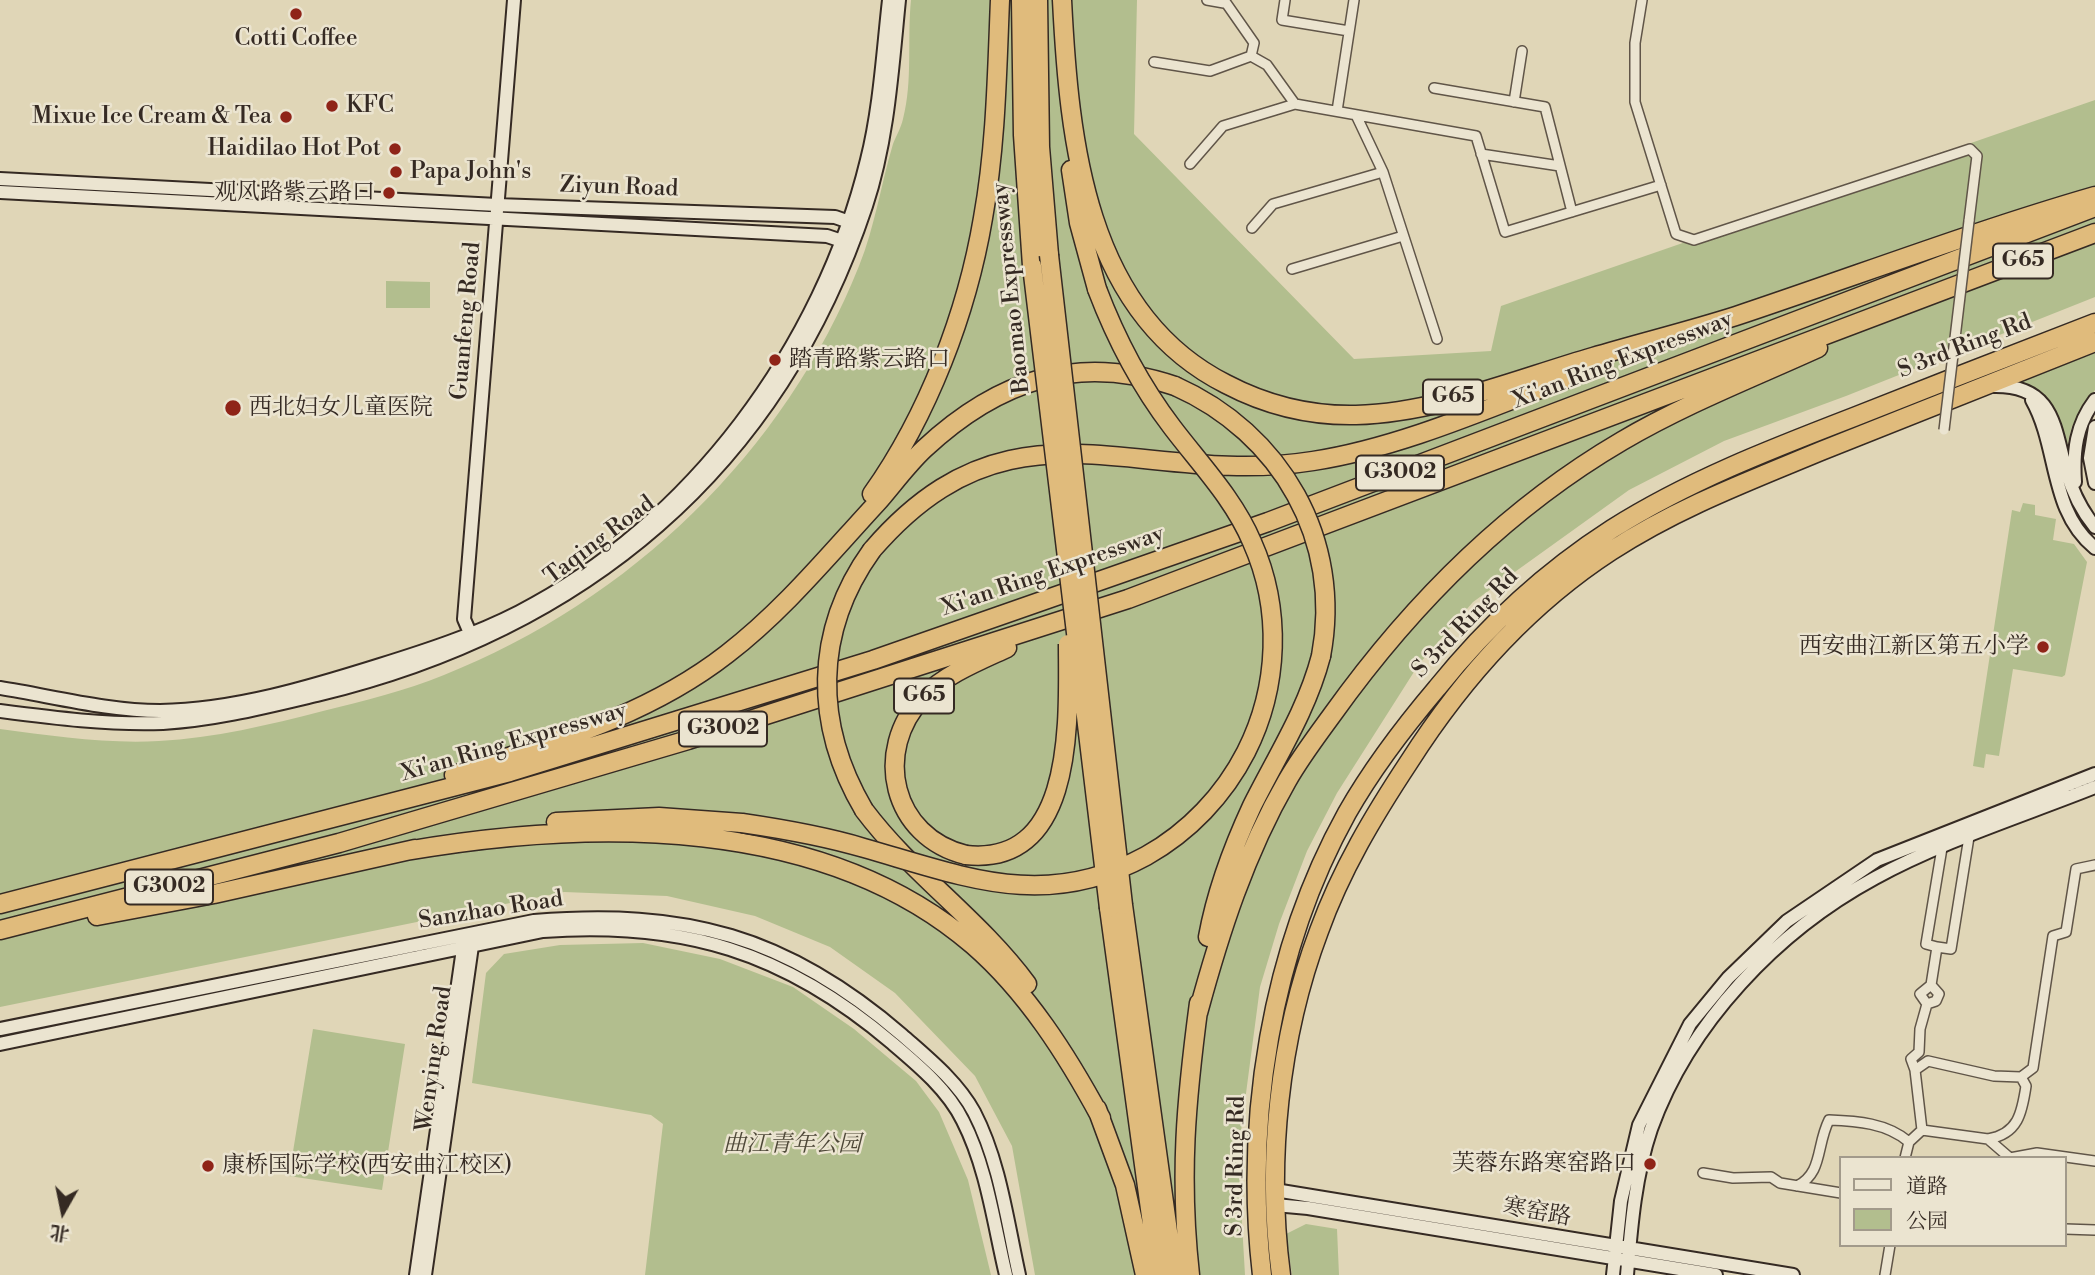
<!DOCTYPE html>
<html>
<head>
<meta charset="utf-8">
<style>
	body { margin:0 }
	#map { position:relative; width:2095px; height:1275px; overflow:hidden; background:#e0d6b7; font-family:"Libre Bodoni","Noto Serif SC",serif }
	canvas { display:block }
	.legend { position:absolute; left:1839px; top:1156px; width:228px; height:91px; box-sizing:border-box; background:#ebe4d0; border:2px solid #a29a8b; margin:0; padding:9px 12px; list-style:none; font-size:21px; color:#352a23 }
	.legend li { display:flex; align-items:center; gap:14px; height:35px }
	.legend b { width:35px; border:2px solid #a29a8b }
	.north { position:absolute; left:28px; top:1177px; width:70px; height:70px; -webkit-text-stroke:5px #ebe4d0; paint-order:stroke; rotate:189deg; font-size:19px; font-weight:700; line-height:28px; text-align:center; color:#352a23 }
	.north::after { content:''; display:block; margin:auto; width:24px; height:32px; background:#352a23; clip-path:polygon(50% 0,100% 100%,50% 72%,0 100%) }
</style>
</head>
<body>
<div id="map">
<canvas width="2095" height="1275"></canvas>
<ul class="legend">
<li><b style="height:9px;background:#ebe4d0"></b>道路</li>
<li><b style="height:19px;background:#b2be8e"></b>公园</li>
</ul>
<div class="north">北</div>
</div>
<script>
const c = document.querySelector('canvas').getContext('2d');
c.lineJoin = 'round';
function fill(path, color) { c.fillStyle = color; c.fill(path, 'evenodd'); }
function trace(path, color, width, dash) { c.strokeStyle = color; c.lineWidth = width; c.lineCap = dash ? 'butt' : 'round'; c.setLineDash(dash || []); c.stroke(path); }
function write(font, color, halo, rows, align = 'center') {
  c.font = font + ' "Libre Bodoni","Noto Serif SC",serif'; c.lineWidth = 5; c.setLineDash([]); c.textBaseline = 'middle'; c.strokeStyle = halo; c.fillStyle = color; for (const [text, x, y, turn = 0] of rows) {
    c.save(); c.translate(x, y); c.rotate((+turn || 0) * Math.PI / 180); c.textAlign = isNaN(turn) ? turn : align; if (halo) c.strokeText(text, 0, 0); c.fillText(text, 0, 0); c.restore();
  }
}
const green = new Path2D(`
	M911 0H1137L1134 134 1354 359 1491 351 1501 306 2095 100V297L1846 396 1724 441 1629 490 1473 602 1419 664 1337 793 1307 851 1279 924 1260 987 1238 1154 1245 1275H1035L1012 1146 975 1076 895 993 830 947 755 916 667 896 564 892 0 1007V729C52 736 107 744 159 741 214 738 269 725 323 711 363 701 405 691 444 675 630 601 785 452 859 266 875 226 881 184 893 144 896 136 901 128 903 119 913 81 907 39 911 0Z
	M386 281 430 282V308H386Z
	M2095 353V390L2072 426 2067 446C2060 411 2051 396 2017 382Z
	M2023 503 2035 505V515L2056 519 2053 540 2074 544 2087 562 2065 675 2062 677 2013 669 1999 756 1986 754 1984 768 1973 766 2012 510 2020 512Z
	M643 943 720 959 793 987 854 1029 916 1081 939 1112 968 1180 991 1275H645L663 1124 651 1115 472 1083 486 973 504 954 560 945Z
	M313 1029 405 1044 382 1190 289 1176Z
	M1306 1224 1337 1229 1339 1275H1292L1286 1234Z`);
const street = new Path2D(`
	M1207 0 1224 3
	M1224 0 1254 43 1251 56 1267 65 1295 104 1476 136 1505 232 1661 185
	M1285 0 1282 20 1349 31
	M1642 0 1635 43V102L1676 234 1694 240 1970 149 1977 156 1969 221
	M1154 62 1210 71 1251 56
	M1434 88 1545 107 1572 212
	M1514 102 1522 51
	M1337 111 1354 0
	M1356 115 1383 172 1437 339
	M1481 154 1560 166
	M1190 164 1223 126 1295 104
	M1252 228 1273 204 1383 172
	M1292 269 1403 236
	M1937 947 1951 949 1969 837
	M1927 1004 1936 1001 1939 994 1931 985
	M1915 1070 1928 1061 1994 1076 2021 1077 2026 1086C2022 1113 2018 1134 1988 1139
	M2021 1077 2033 1068 2053 936 2066 932 2076 869 2095 865
	M1922 1130 1988 1139 2010 1158
	M1905 1158 1909 1142 1922 1130 1915 1070 1911 1059 1919 1052 1920 1029 1927 1004 1920 994 1931 985 1937 947 1926 944 1942 848
	M2010 1158 2037 1153 2095 1161
	M1703 1173 1733 1178 1771 1177 1780 1183 1841 1193
	M1797 1186C1823 1173 1816 1146 1829 1120 1857 1121 1887 1123 1909 1142
	M2065 1229 2095 1230
	M1885 1275 1890 1245`);
const secondary = new Path2D(`
	M0 179 497 205 835 217 855 224
	M0 192 827 236 848 243
	M1994 386C2054 385 2054 427 2066 470 2072 491 2081 510 2095 527
	M2032 400C2059 448 2049 511 2095 548
	M2095 427 2090 458 2095 483
	M2075 482C2073 451 2076 425 2095 400
	M473 640 464 619 514 0
	M0 688C51 696 109 711 160 711 234 710 310 687 380 665 428 650 474 635 519 612 691 524 822 346 867 160 880 108 883 53 889 0
	M0 711C54 718 108 725 163 723 215 720 266 707 317 695 584 631 778 470 866 206 888 140 892 69 899 0
	M0 1029 534 921C685 909 786 935 902 1035 928 1058 957 1081 974 1112 1000 1162 1007 1221 1019 1275
	M0 1044 543 931C683 921 785 952 892 1043 918 1065 948 1090 963 1121 987 1168 994 1225 1006 1275
	M1275 1190 1793 1275
	M1275 1205 1308 1208 1716 1275
	M416 1275 464 942
	M425 1275 473 939
	M1613 1275 1621 1201 1639 1125 1690 1024 1728 978 1787 921 1877 860 2095 774
	M1627 1275C1631 1227 1635 1176 1651 1129 1689 1023 1777 931 1875 878 1940 842 2025 815 2095 787`);
const highway = new Path2D(`
	M1021 0 1023 135 1032 266
	M1038 0 1040 147 1049 255
	M1062 0C1069 140 1085 313 1226 384 1266 405 1311 416 1356 415 1436 413 1517 379 1593 357 1640 343 1689 331 1736 316 1856 276 1974 231 2095 196
	M1071 170 1079 223 1097 289
	M872 494C928 415 967 313 983 218 996 146 997 73 1000 0
	M872 550C1014 385 1138 489 1313 461 1410 446 1508 399 1600 366
	M454 775C550 743 646 717 727 654 783 611 828 556 876 504 892 486 906 466 924 449 998 380 1077 353 1175 386
	M864 810C912 874 980 920 1027 984
	M556 822 659 817 742 823
	M406 851C591 819 822 815 973 945 1027 992 1067 1055 1101 1118
	M966 855C892 837 872 751 923 697 946 674 979 661 1007 648
	M0 904 510 772 873 660 1268 522 2095 207
	M1123 905 1174 1275
	M1109 908 1159 1275
	M97 916 214 894 415 849
	M0 930 339 843 688 740 1128 599 2095 233
	M1208 937C1216 893 1233 847 1252 806 1277 756 1307 710 1321 656
	M1198 1013C1220 932 1245 854 1287 781 1300 758 1316 737 1332 715 1410 606 1506 509 1622 441 1685 404 1752 378 1818 348
	M1097 1109 1125 1185 1145 1275
	M1190 1275C1179 1176 1186 1101 1199 1003
	M1262 1275C1244 1120 1271 950 1347 813 1372 769 1404 727 1437 688 1487 626 1545 572 1612 529 1688 481 1771 449 1854 417 1934 385 2015 354 2095 323
	M1281 1275C1266 1163 1279 1037 1319 931 1341 870 1374 815 1409 762 1462 679 1528 605 1611 551 1677 508 1749 481 1821 451 1913 414 2004 378 2095 342`);
const streetBridge = new Path2D(`
	M1944 430 1969 221`);
const highwayBridge = new Path2D(`
	M1049 255 1123 905
	M1032 266 1109 908
	M1175 386C1281 433 1343 540 1321 656
	M864 810C814 725 813 632 872 550
	M742 823C783 829 824 836 864 848 966 877 1045 911 1146 856 1189 832 1224 795 1246 752 1279 687 1282 609 1252 542 1234 499 1200 464 1172 427 1140 385 1116 339 1097 289
	M966 855C1077 867 1068 716 1068 644`);
const markers = [
	[296,14,7,"#8f2418"],
	[332,106,7,"#8f2418"],
	[286,117,7,"#8f2418"],
	[395,149,7,"#8f2418"],
	[396,172,7,"#8f2418"],
	[389,193,7,"#8f2418"],
	[775,360,7,"#8f2418"],
	[233,408,9,"#8f2418"],
	[2043,647,7,"#8f2418"],
	[1650,1164,7,"#8f2418"],
	[208,1166,7,"#8f2418"]
];
const shields = [
	[2023,261,60],
	[1453,397,60],
	[1400,473,88],
	[924,696,60],
	[723,729,88],
	[169,887,88]
];
const shieldNames = [
	["G65",2023,261],
	["G65",1453,397],
	["G3002",1400,473],
	["G65",924,696],
	["G3002",723,729],
	["G3002",169,887]
];
const poiNames = [
	["Cotti Coffee",296,39,"center"],
	["KFC",346,106],
	["Mixue Ice Cream & Tea",272,117,"right"],
	["Haidilao Hot Pot",381,149,"right"],
	["Papa John's",410,172],
	["观风路紫云路口",375,193,"right"],
	["踏青路紫云路口",789,360],
	["西北妇女儿童医院",249,408],
	["西安曲江新区第五小学",2029,647,"right"],
	["芙蓉东路寒窑路口",1636,1164,"right"],
	["康桥国际学校(西安曲江校区)",222,1166]
];
const streetNames = [
	["Ziyun Road",619,188,2],
	["Baomao Expressway",1012,288,-96],
	["Guanfeng Road",467,321,-85],
	["S 3rd Ring Rd",1965,347,-21],
	["Xi'an Ring Expressway",1623,361,-21],
	["Taqing Road",600,541,-37],
	["Xi'an Ring Expressway",1053,572,-19],
	["S 3rd Ring Rd",1466,624,-46],
	["Xi'an Ring Expressway",514,743,-16],
	["Sanzhao Road",491,911,-9],
	["Wenying Road",435,1059,-82],
	["S 3rd Ring Rd",1237,1166,-89],
	["寒窑路",1537,1213,10]
];
const parkNames = [
	["曲江青年公园",792,1145]
];
fill(green, '#b2be8e');
trace(street, '#605548', 12);
trace(secondary, '#352a23', 16);
trace(highway, '#352a23', 21);
trace(street, '#ebe4d0', 9);
trace(secondary, '#ebe4d0', 12);
trace(highway, '#e0bb7c', 18);
trace(streetBridge, '#605548', 12, []);
trace(highwayBridge, '#352a23', 21, []);
trace(streetBridge, '#ebe4d0', 9);
trace(highwayBridge, '#e0bb7c', 18);
for (const [x, y, r, color] of markers) { const dot = new Path2D(); dot.arc(x, y, r, 0, 2 * Math.PI); c.fillStyle = color; c.fill(dot); trace(dot, '#ebe4d0', 2.5); }
for (const [x, y, w] of shields) { const box = new Path2D(); box.roundRect(x - w / 2, y - 17.5, w, 35, 5); c.fillStyle = '#ebe4d0'; c.fill(box); trace(box, '#352a23', 2); }
write('bold 21px', '#352a23', null, shieldNames);
write('23px', '#352a23', '#ebe4d0', poiNames, 'left');
write('23px', '#352a23', '#ebe4d0', streetNames);
write('italic 23px', '#4e4838', '#ebe4d0', parkNames);
</script>
</body>
</html>
